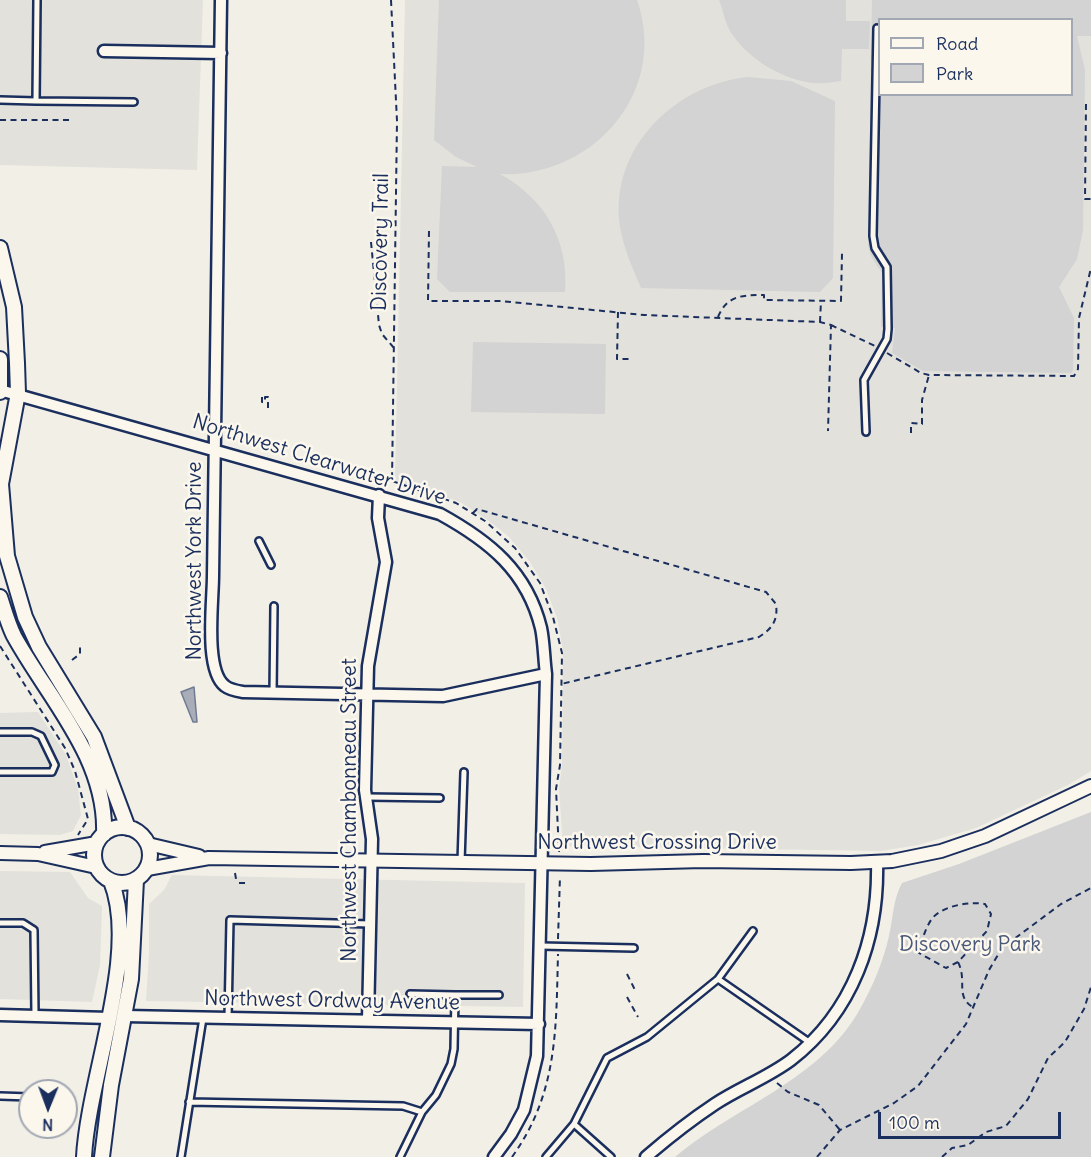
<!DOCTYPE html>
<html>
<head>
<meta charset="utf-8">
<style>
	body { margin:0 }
	#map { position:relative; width:1091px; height:1157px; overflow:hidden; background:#f2efe6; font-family:Delius,sans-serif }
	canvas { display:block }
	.legend { position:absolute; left:878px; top:18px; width:195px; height:78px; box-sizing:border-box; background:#fbf7ec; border:2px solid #a1a7b3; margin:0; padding:8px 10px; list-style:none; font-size:18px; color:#1b2f5e }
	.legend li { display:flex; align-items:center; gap:12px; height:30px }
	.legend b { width:30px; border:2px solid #a1a7b3 }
	.north { position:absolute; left:18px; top:1079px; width:60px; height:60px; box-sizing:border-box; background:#fbf7ec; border:2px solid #a1a7b3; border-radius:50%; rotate:181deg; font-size:16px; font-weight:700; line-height:24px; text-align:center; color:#1b2f5e }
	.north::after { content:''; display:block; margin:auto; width:21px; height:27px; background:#1b2f5e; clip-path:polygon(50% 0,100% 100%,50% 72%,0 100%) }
	.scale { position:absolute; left:878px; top:1112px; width:183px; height:27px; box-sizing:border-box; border:3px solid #1b2f5e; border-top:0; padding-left:8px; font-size:18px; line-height:21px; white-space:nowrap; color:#1b2f5e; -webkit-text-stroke:4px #fbf7ec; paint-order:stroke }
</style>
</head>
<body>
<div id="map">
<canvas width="1091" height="1157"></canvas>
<ul class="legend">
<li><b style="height:8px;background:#fbf7ec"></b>Road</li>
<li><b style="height:16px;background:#d2d3d2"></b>Park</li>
</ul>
<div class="north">N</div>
<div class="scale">100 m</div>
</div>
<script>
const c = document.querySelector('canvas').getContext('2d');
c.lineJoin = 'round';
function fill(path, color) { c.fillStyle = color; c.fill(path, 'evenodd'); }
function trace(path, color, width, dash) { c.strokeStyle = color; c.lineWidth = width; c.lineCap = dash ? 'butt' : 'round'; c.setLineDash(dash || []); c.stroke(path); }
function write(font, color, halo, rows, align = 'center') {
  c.font = font + ' Delius,sans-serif'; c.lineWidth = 5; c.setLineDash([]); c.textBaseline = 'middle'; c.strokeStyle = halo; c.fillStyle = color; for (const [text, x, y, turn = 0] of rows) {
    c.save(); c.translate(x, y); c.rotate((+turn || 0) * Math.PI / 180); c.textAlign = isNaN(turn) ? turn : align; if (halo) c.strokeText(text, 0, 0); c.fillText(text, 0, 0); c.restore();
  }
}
const built = new Path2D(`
	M0 0H203L197 170 0 165Z
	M405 0H1091V771L1070 784 976 828 918 845 881 851 563 846 559 789 562 765 563 650 557 618 546 589 530 562 508 536 486 519 460 502 395 481ZM880 20H1072V94H880Z
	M38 712 66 755 78 789 81 815 73 831 60 835 0 834V713Z
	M0 871 70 872 88 898 102 906 100 965 92 1002 0 999Z
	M172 875 525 883 523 1007 146 1001 149 954V904L164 890Z`);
const green = new Path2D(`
	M439 0H637C669 92 593 178 500 174 545 199 569 240 565 292H450L437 279 442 166 477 167 456 157 434 140Z
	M719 0H846V21H870L869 49H842L841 81C833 82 822 84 814 83 781 80 746 57 730 31 725 22 723 10 719 0Z
	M872 0H1091V36H1077L1085 70 1083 230 1077 259 1059 287 1074 318 1073 370 1071 373 923 371 892 353 895 328 881 327 882 273 871 256 868 246ZM880 20H1072V94H880Z
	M748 77 791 81 835 101 833 278 820 292 641 288C634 271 626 254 622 236 603 155 671 85 748 77Z
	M473 342 606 344 605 414 471 412Z
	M1091 812V1157H675C734 1107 821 1080 860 1009 873 986 883 962 889 936 893 919 893 899 902 883L959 864Z`);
const water = new Path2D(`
	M194 687 197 722H193L181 692Z`);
const path = new Path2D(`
	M391 0 397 121 392 481 456 503 485 521 515 548 540 583 553 617 562 653 560 765 556 789 559 852
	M1086 104 1085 199H1091
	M0 120H71
	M429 231 428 301H501L644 315 820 322 831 325 828 431
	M371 242 379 325 382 334 394 348
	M618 312 617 359H630
	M718 317C727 295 743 295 764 295V300L841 301 842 253
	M820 322 821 301
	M831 325 875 346
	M887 353 921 373 929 375 1074 376 1078 369 1079 318 1091 268
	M262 397V402H265V397H268V411
	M911 433V423L922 424V400L929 375
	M473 513 477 509 766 592 776 604C778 620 773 628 759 637L561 684
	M0 646 65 748 75 771 88 819 78 835
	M72 660 80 654V647
	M235 873 236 879
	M239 883H246
	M558 939 560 876
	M958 962 946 968 919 953C921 943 925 929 931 920 940 906 970 901 985 904L991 914 987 931 958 962C968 982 954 996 974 1008
	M627 974 636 992
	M627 997 638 1017
	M777 1083 788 1092 819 1105 840 1130
	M512 1157C558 1093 556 1029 558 954
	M817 1157 840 1130 894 1103 918 1086 966 1024 989 970 1002 948 1061 904 1091 888
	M942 1157 952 1148 968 1145 986 1132 1006 1126 1028 1099 1048 1058 1065 1042 1084 1009 1091 987`);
const service = new Path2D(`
	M37 0 36 101 134 102
	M0 100 36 101
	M866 432 864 380 887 339 888 329 887 267 875 248 873 236 877 28
	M259 541 271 565
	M273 694 274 606
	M0 732H32L41 736 55 765 52 772H0
	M367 797 440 798
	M461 862 464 772
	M0 923H23L34 930 35 1015
	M540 946 634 948
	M718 979 809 1042
	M455 995H499
	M228 1018 230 920 370 924
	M0 1096 30 1097
	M189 1102 403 1106 422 1112
	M574 1124 611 1157
	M181 1157 203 1018
	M400 1157 422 1112 436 1095 451 1064 454 1049 455 995 410 994
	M546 1157 574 1124 607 1058 647 1037 718 979 753 931`);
const minor = new Path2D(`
	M221 0 213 576C213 602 204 670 225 686 230 690 237 691 243 692L443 696 546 674
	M104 51 221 53
	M0 390 440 514C489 541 527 571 541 628 544 642 544 659 546 674L537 1056 524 1110 511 1134 494 1157
	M0 1015 109 1018
	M125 1016 539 1024
	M368 1020 372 839 365 790 368 666 386 562 378 518 379 495
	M646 1157C668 1138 691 1120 715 1104 739 1088 767 1078 791 1060 853 1012 879 938 877 862`);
const tertiary = new Path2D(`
	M148 844 199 856
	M45 852 97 843
	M0 853 38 854 96 867
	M147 869 209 858 591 864 703 861 851 863 892 861 941 851 985 836 1091 786`);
const secondary = new Path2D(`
	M0 248 14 307 17 363 18 393 1 484 7 556 25 617 39 647 94 737 128 828
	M0 359V392
	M0 597C4 609 8 624 14 636 48 698 107 758 104 834
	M94 855a28 28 0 1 1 56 0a28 28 0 1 1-56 0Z
	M84 1157C88 1078 140 952 111 881
	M102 1157 111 1085 131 979 136 880`);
const streetNames = [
	["Discovery Trail",381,242,-89],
	["Northwest Clearwater Drive",319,460,17],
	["Northwest York Drive",195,561,-90],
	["Northwest Chambonneau Street",350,810,-90],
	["Northwest Crossing Drive",657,843],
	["Northwest Ordway Avenue",332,1001,1]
];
const parkNames = [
	["Discovery Park",970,945]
];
fill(built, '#e2e1dc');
fill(green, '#d2d3d2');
fill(water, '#a9adb7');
trace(water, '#707b93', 1.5);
trace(service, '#1b2f5e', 10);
trace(minor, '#1b2f5e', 15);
trace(tertiary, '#1b2f5e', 16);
trace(secondary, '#1b2f5e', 18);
trace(path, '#1b2f5e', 2, [6, 4.5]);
trace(service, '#fbf7ec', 5);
trace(minor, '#fbf7ec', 10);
trace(tertiary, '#fbf7ec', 12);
trace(secondary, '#fbf7ec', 14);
write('21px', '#1b2f5e', '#fbf7ec', streetNames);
write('21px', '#49587b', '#fbf7ec', parkNames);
</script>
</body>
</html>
